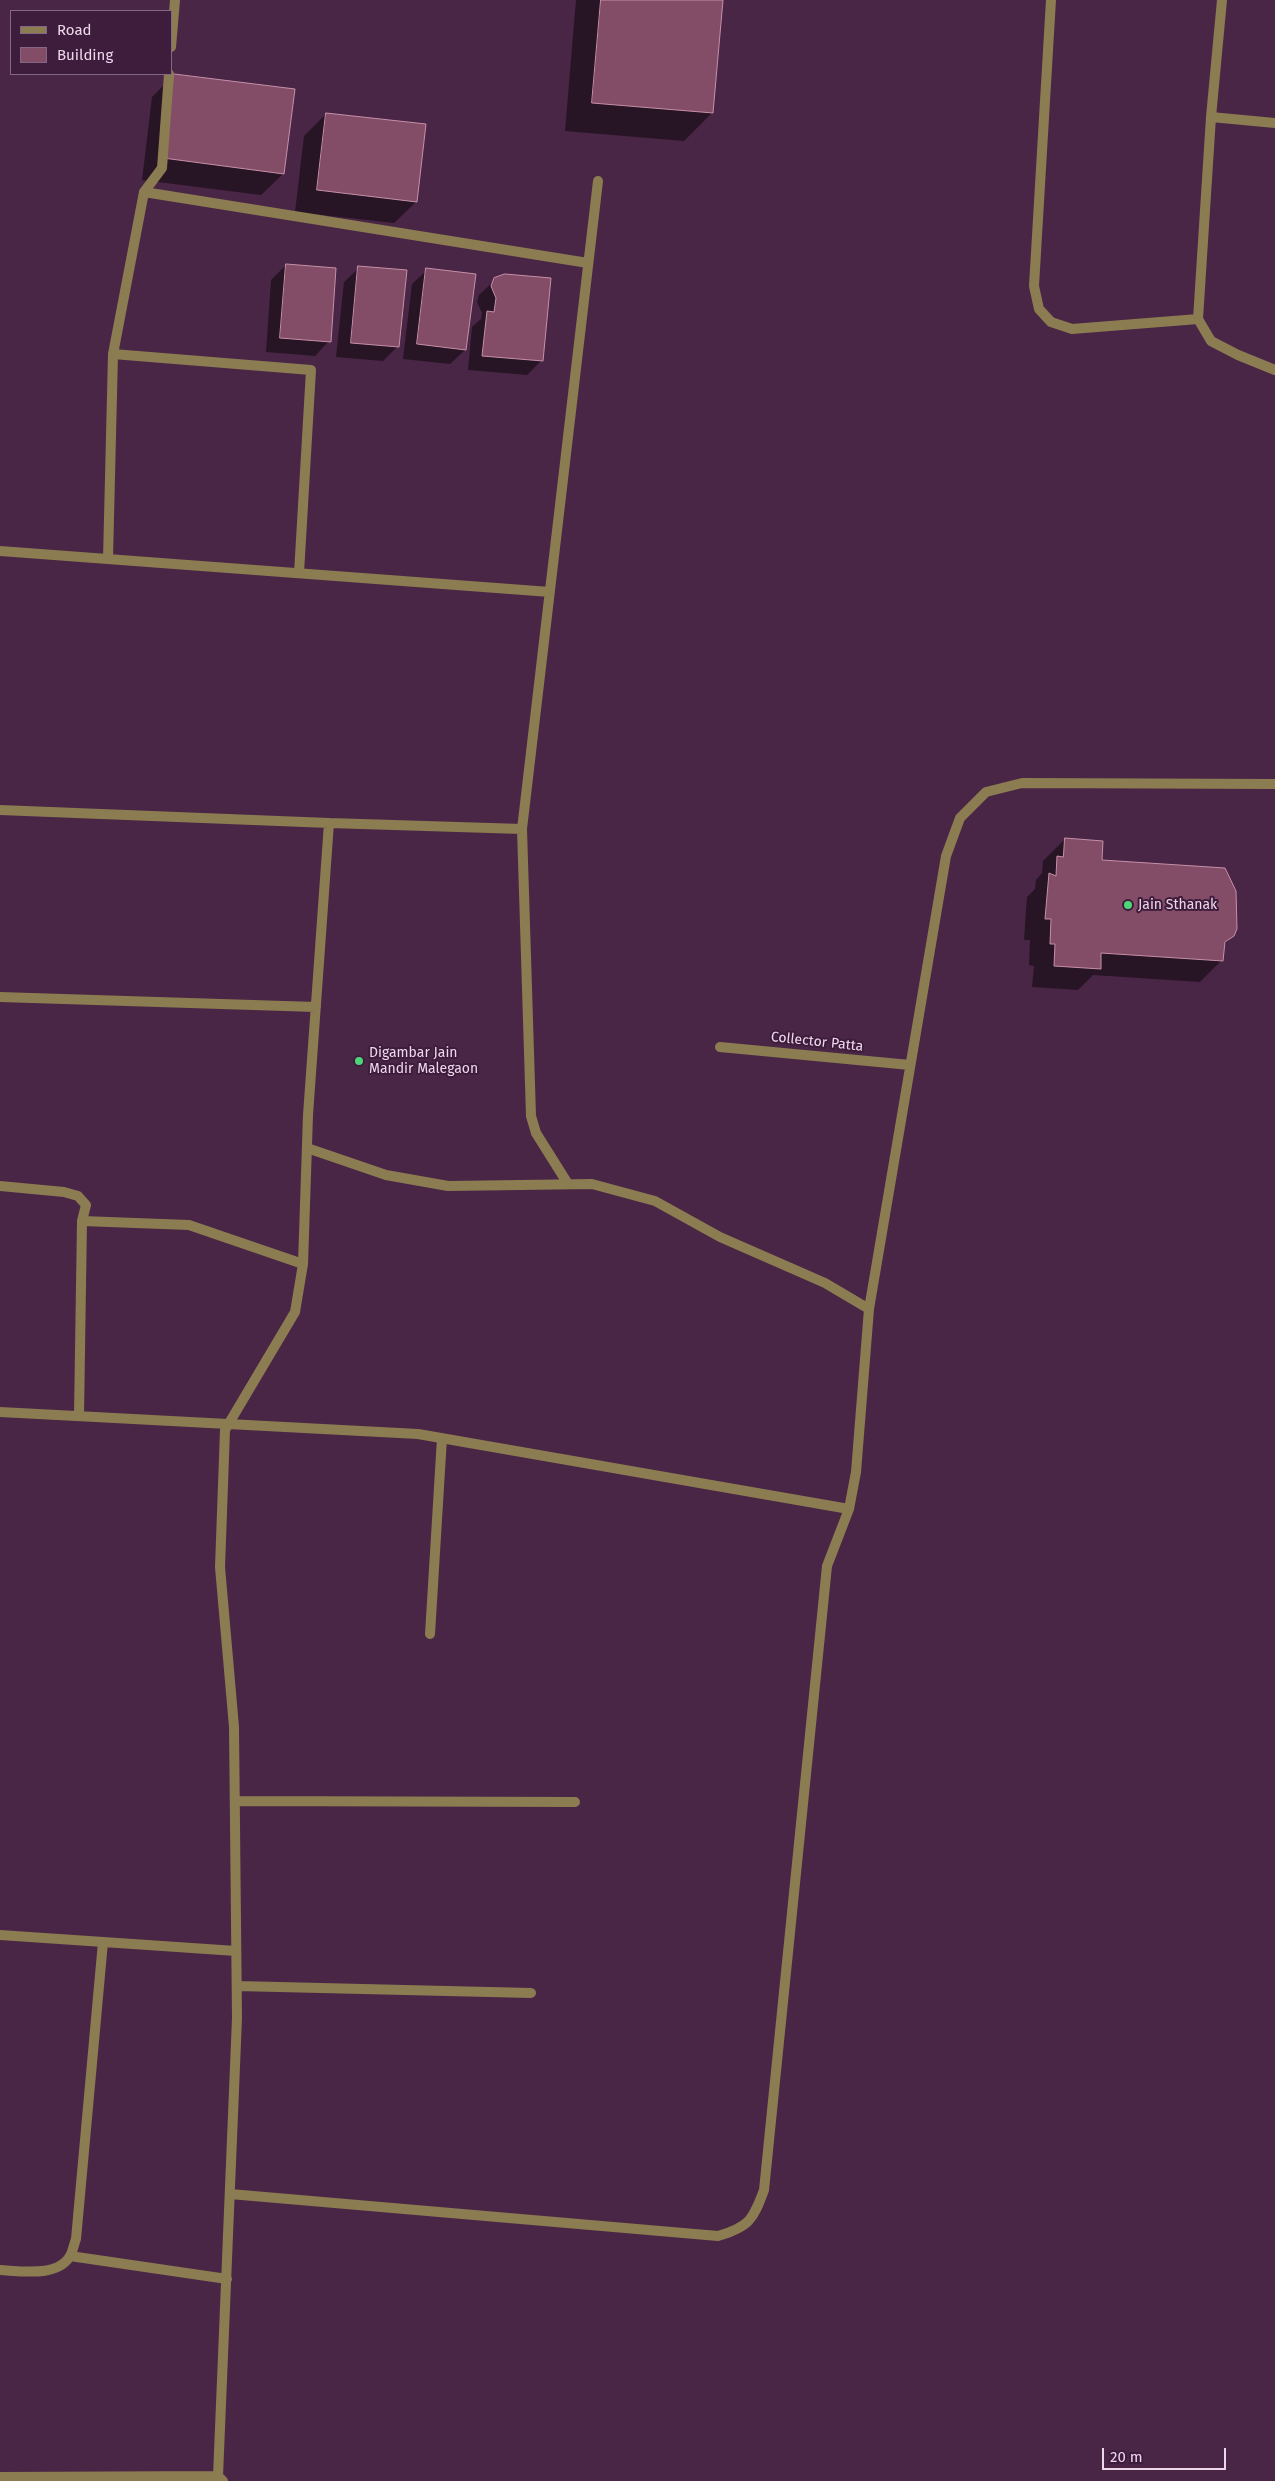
<!DOCTYPE html>
<html>
<head>
<meta charset="utf-8">
<style>
	body { margin:0 }
	#map { position:relative; width:1275px; height:2481px; overflow:hidden; background:#492646; font-family:"Fira Sans",sans-serif }
	canvas { display:block }
	.legend { position:absolute; left:10px; top:10px; width:162px; height:65px; box-sizing:border-box; background:#3e1c3c; border:1px solid #846782; margin:0; padding:6px 9px; list-style:none; font-size:15px; color:#eed7eb }
	.legend li { display:flex; align-items:center; gap:10px; height:25px }
	.legend b { width:25px; border:1px solid #846782 }
	.scale { position:absolute; left:1102px; top:2448px; width:124px; height:22px; box-sizing:border-box; border:2px solid #eed7eb; border-top:0; padding-left:6px; font-size:15px; line-height:18px; white-space:nowrap; color:#eed7eb; -webkit-text-stroke:4px #3e1c3c; paint-order:stroke }
</style>
</head>
<body>
<div id="map">
<canvas width="1275" height="2481"></canvas>
<ul class="legend">
<li><b style="height:6px;background:#8c7c51"></b>Road</li>
<li><b style="height:14px;background:#844d67"></b>Building</li>
</ul>
<div class="scale">20 m</div>
</div>
<script>
const c = document.querySelector('canvas').getContext('2d');
c.lineJoin = 'round';
function fill(path, color) { c.fillStyle = color; c.fill(path, 'evenodd'); }
function trace(path, color, width, dash) { c.strokeStyle = color; c.lineWidth = width; c.lineCap = dash ? 'butt' : 'round'; c.setLineDash(dash || []); c.stroke(path); }
function write(font, color, halo, rows, align = 'center') {
  c.font = font + ' "Fira Sans",sans-serif'; c.lineWidth = 4; c.setLineDash([]); c.textBaseline = 'middle'; c.strokeStyle = halo; c.fillStyle = color; for (const [text, x, y, turn = 0] of rows) {
    c.save(); c.translate(x, y); c.rotate((+turn || 0) * Math.PI / 180); c.textAlign = isNaN(turn) ? turn : align; if (halo) c.strokeText(text, 0, 0); c.fillText(text, 0, 0); c.restore();
  }
}
const shadow = new Path2D(`
	M576 0H722L712 113 684 141 565 131Z
	M174 75 283 174 261 195 142 180 152 97Z
	M326 114 416 202 394 223 295 212 304 136Z
	M286 265 329 341 315 356 266 352 271 280Z
	M359 268 398 346 383 361 336 357 344 282Z
	M427 270 465 350 450 364 403 359 412 284Z
	M495 280 542 360 527 375 468 370 472 327 481 319 482 313 477 302 479 295Z
	M1065 839 1233 936 1223 946 1222 960 1200 982 1093 975 1078 990 1032 987 1034 966 1029 965 1030 940H1024L1027 897 1035 889 1036 880 1042 873 1043 861Z`);
const building = new Path2D(`
	M601 0H723L713 113 592 103Z
	M174 74 295 89 284 174 163 158Z
	M326 113 426 124 417 202 317 190Z
	M286 264 336 268 331 342 280 338Z
	M358 266 407 270 399 347 351 343Z
	M426 268 476 274 466 350 417 344Z
	M505 274 551 278 543 361 482 356 487 311 494 312 496 298 491 286 494 278Z
	M1065 838 1103 841 1102 860 1225 868 1236 891 1237 929 1234 936 1225 942 1223 961 1101 953V969L1054 966 1055 944H1050L1051 919H1045L1049 873 1056 876 1057 856 1063 857Z`);
const street = new Path2D(`
	M1051 0 1034 286 1039 309 1051 322 1072 329 1198 319
	M1222 0 1211 117 1198 319 1211 341 1238 355 1275 370
	M171 47 175 0
	M1211 117 1275 123
	M144 192 588 263
	M113 354 144 192 162 168 169 74
	M0 551 550 592
	M108 559 113 354 311 370 299 573
	M0 810 329 823
	M522 829 531 1116 536 1133 568 1184
	M0 997 316 1007
	M720 1047 910 1065
	M0 1186 64 1192 78 1196 86 1205 82 1221 79 1416
	M82 1221 189 1225 303 1264
	M869 1309 946 856 960 818 986 792 1022 783 1275 784
	M0 1412 418 1434 849 1509
	M430 1634 442 1438
	M235 1801 575 1802
	M0 1935 236 1951
	M237 1986 531 1993
	M230 2194 718 2236C749 2227 753 2220 764 2190L827 1566 849 1509 856 1472 869 1309 825 1283 720 1237 655 1201 592 1184 448 1186 386 1175 307 1148
	M70 2256 227 2279
	M0 2270C21 2271 60 2278 71 2254 73 2250 74 2244 76 2239L103 1942
	M0 2477 218 2476
	M223 2481 218 2476 237 2018 234 1727 220 1567 225 1430 295 1312 303 1264 308 1115 329 823 522 829 598 181`);
const markers = [
	[1128,905,5,"#4cd677"],
	[359,1061,5,"#4cd677"]
];
const poiNames = [
	["Jain Sthanak",1138,905],
	["Digambar Jain",369,1053],
	["Mandir Malegaon",369,1069]
];
const streetNames = [
	["Collector Patta",817,1042,6]
];
fill(shadow, '#0007');
fill(building, '#844d67');
trace(building, '#c690a8', 1);
trace(street, '#8c7c51', 10);
for (const [x, y, r, color] of markers) { const dot = new Path2D(); dot.arc(x, y, r, 0, 2 * Math.PI); c.fillStyle = color; c.fill(dot); trace(dot, '#3e1c3c', 2); }
write('14px', '#eed7eb', '#3e1c3c', poiNames, 'left');
write('14px', '#eed7eb', '#3e1c3c', streetNames);
</script>
</body>
</html>
